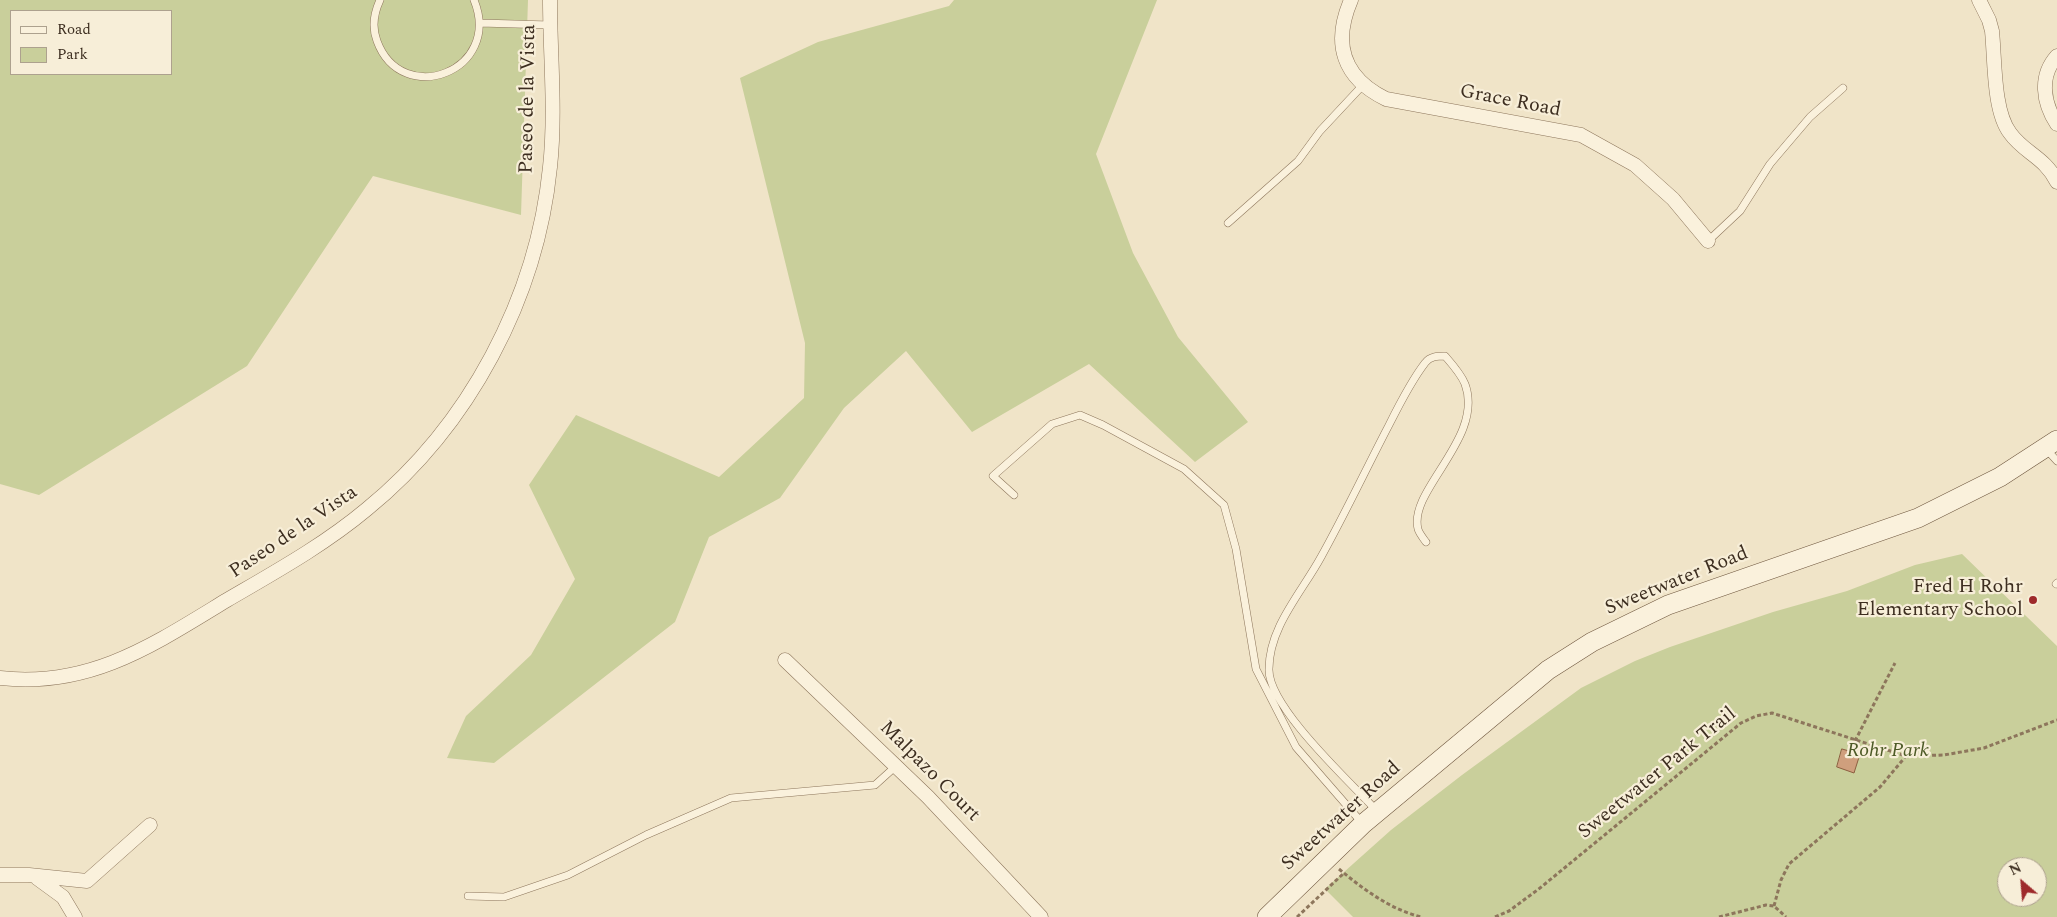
<!DOCTYPE html>
<html>
<head>
<meta charset="utf-8">
<style>
	body { margin:0 }
	#map { position:relative; width:2057px; height:917px; overflow:hidden; background:#f0e4c8; font-family:Spectral,serif }
	canvas { display:block }
	.legend { position:absolute; left:10px; top:10px; width:162px; height:65px; box-sizing:border-box; background:#f7eed8; border:1px solid #ada18e; margin:0; padding:6px 9px; list-style:none; font-size:15px; color:#3d2e20 }
	.legend li { display:flex; align-items:center; gap:10px; height:25px }
	.legend b { width:25px; border:1px solid #ada18e }
	.north { position:absolute; left:1997px; top:857px; width:50px; height:50px; box-sizing:border-box; background:#f7eed8; border:1px solid #ada18e; border-radius:50%; rotate:333deg; font-size:14px; font-weight:700; line-height:20px; text-align:center; color:#3d2e20 }
	.north::after { content:''; display:block; margin:auto; width:18px; height:22px; background:#9e2a2b; clip-path:polygon(50% 0,100% 100%,50% 72%,0 100%) }
</style>
</head>
<body>
<div id="map">
<canvas width="2057" height="917"></canvas>
<ul class="legend">
<li><b style="height:6px;background:#faf1dc"></b>Road</li>
<li><b style="height:14px;background:#c9cf9b"></b>Park</li>
</ul>
<div class="north">N</div>
</div>
<script>
const c = document.querySelector('canvas').getContext('2d');
c.lineJoin = 'round';
function fill(path, color) { c.fillStyle = color; c.fill(path, 'evenodd'); }
function trace(path, color, width, dash) { c.strokeStyle = color; c.lineWidth = width; c.lineCap = dash ? 'butt' : 'round'; c.setLineDash(dash || []); c.stroke(path); }
function write(font, color, halo, rows, align = 'center') {
  c.font = font + ' Spectral,serif'; c.lineWidth = 4.5; c.setLineDash([]); c.textBaseline = 'middle'; c.strokeStyle = halo; c.fillStyle = color; for (const [text, x, y, turn = 0] of rows) {
    c.save(); c.translate(x, y); c.rotate((+turn || 0) * Math.PI / 180); c.textAlign = isNaN(turn) ? turn : align; if (halo) c.strokeText(text, 0, 0); c.fillText(text, 0, 0); c.restore();
  }
}
const green = new Path2D(`
	M0 0H528L521 215 373 176 247 366 39 495 0 484ZM11 11H171V74H11Z
	M954 0H1157L1096 154 1133 253 1178 337 1248 422 1195 462 1089 364 972 432 906 351 844 408 780 498 709 537 675 622 494 763 447 758 466 716 531 655 575 579 529 485 576 415 719 477 804 398 805 343 740 78 818 42 949 6Z
	M1962 554 2057 646V917H1353L1325 889 1391 830 1462 775 1581 688 1635 661 1670 647 1773 612 1847 591 1915 565ZM2007 867H2037V897H2007Z`);
const building = new Path2D(`
	M1842 749 1860 754 1854 773 1837 767Z`);
const path = new Path2D(`
	M1855 741 1895 663
	M1339 869C1364 890 1390 909 1421 917
	M1774 906 1781 880 1789 864 1880 787 1906 756
	M1297 917 1344 873
	M1495 917 1509 911 1540 888 1741 723 1756 716 1772 713 1906 756 1944 755 1984 748 2057 720
	M1719 917 1766 905 1774 906 1786 917`);
const lane = new Path2D(`
	M380 0C374 13 372 28 377 41 402 109 503 71 474 0
	M480 23 550 25
	M1228 223 1298 161 1320 131 1363 85
	M1708 241 1740 211 1770 164 1810 117 1843 88
	M2046 449 2057 461
	M1014 495 993 476 1052 424 1080 415 1103 425 1184 469 1224 505 1236 549 1256 669 1296 747 1363 824
	M2056 584 2057 583
	M1378 812C1351 783 1268 707 1269 669 1269 627 1302 592 1321 557 1345 514 1366 469 1389 425 1399 405 1411 381 1425 363 1430 356 1438 356 1445 356 1452 364 1461 374 1465 384 1485 438 1408 490 1418 529 1419 533 1423 538 1426 542
	M468 896 504 897 568 875 646 835 731 798 875 785 896 766`);
const street = new Path2D(`
	M1351 0C1332 44 1343 78 1386 99L1581 135 1635 165 1673 199 1708 241
	M1979 0 1989 20 1992 31C1995 59 1993 111 2010 133 2024 153 2045 157 2057 182
	M2057 56C2039 76 2043 103 2057 124
	M785 660 928 797 1041 917
	M0 678C90 688 153 645 227 600 275 572 324 545 367 509 469 426 537 298 550 167 556 112 550 55 550 0
	M0 875H29L87 881 150 825
	M37 878 63 897 75 917`);
const secondary = new Path2D(`
	M1267 917 1363 824 1548 670 1592 642 1668 605 1918 518 2000 477 2057 440`);
const markers = [
	[2033,600,5,"#9e2a2b"]
];
const streetNames = [
	["Paseo de la Vista",529,99,-89],
	["Grace Road",1510,102,11],
	["Paseo de la Vista",294,533,-34],
	["Sweetwater Road",1677,582,-22],
	["Malpazo Court",929,772,45],
	["Sweetwater Park Trail",1658,774,-39],
	["Sweetwater Road",1342,817,-42]
];
const poiNames = [
	["Fred H Rohr",2023,588],
	["Elementary School",2023,611]
];
const parkNames = [
	["Rohr Park",1888,752]
];
fill(green, '#c9cf9b');
fill(building, '#cf9f7d');
trace(building, '#8d5f41', 1);
trace(lane, '#8d765c', 8);
trace(street, '#8d765c', 15);
trace(secondary, '#6f573f', 20);
trace(path, '#8d765c', 3, [4, 2.5]);
trace(lane, '#faf1dc', 7);
trace(street, '#faf1dc', 14);
trace(secondary, '#faf1dc', 19);
for (const [x, y, r, color] of markers) { const dot = new Path2D(); dot.arc(x, y, r, 0, 2 * Math.PI); c.fillStyle = color; c.fill(dot); trace(dot, '#f7eed8', 2); }
write('20px', '#3d2e20', '#f7eed8', streetNames);
write('20px', '#3d2e20', '#f7eed8', poiNames, 'right');
write('italic 20px', '#4d5a26', '#f7eed8', parkNames);
</script>
</body>
</html>
